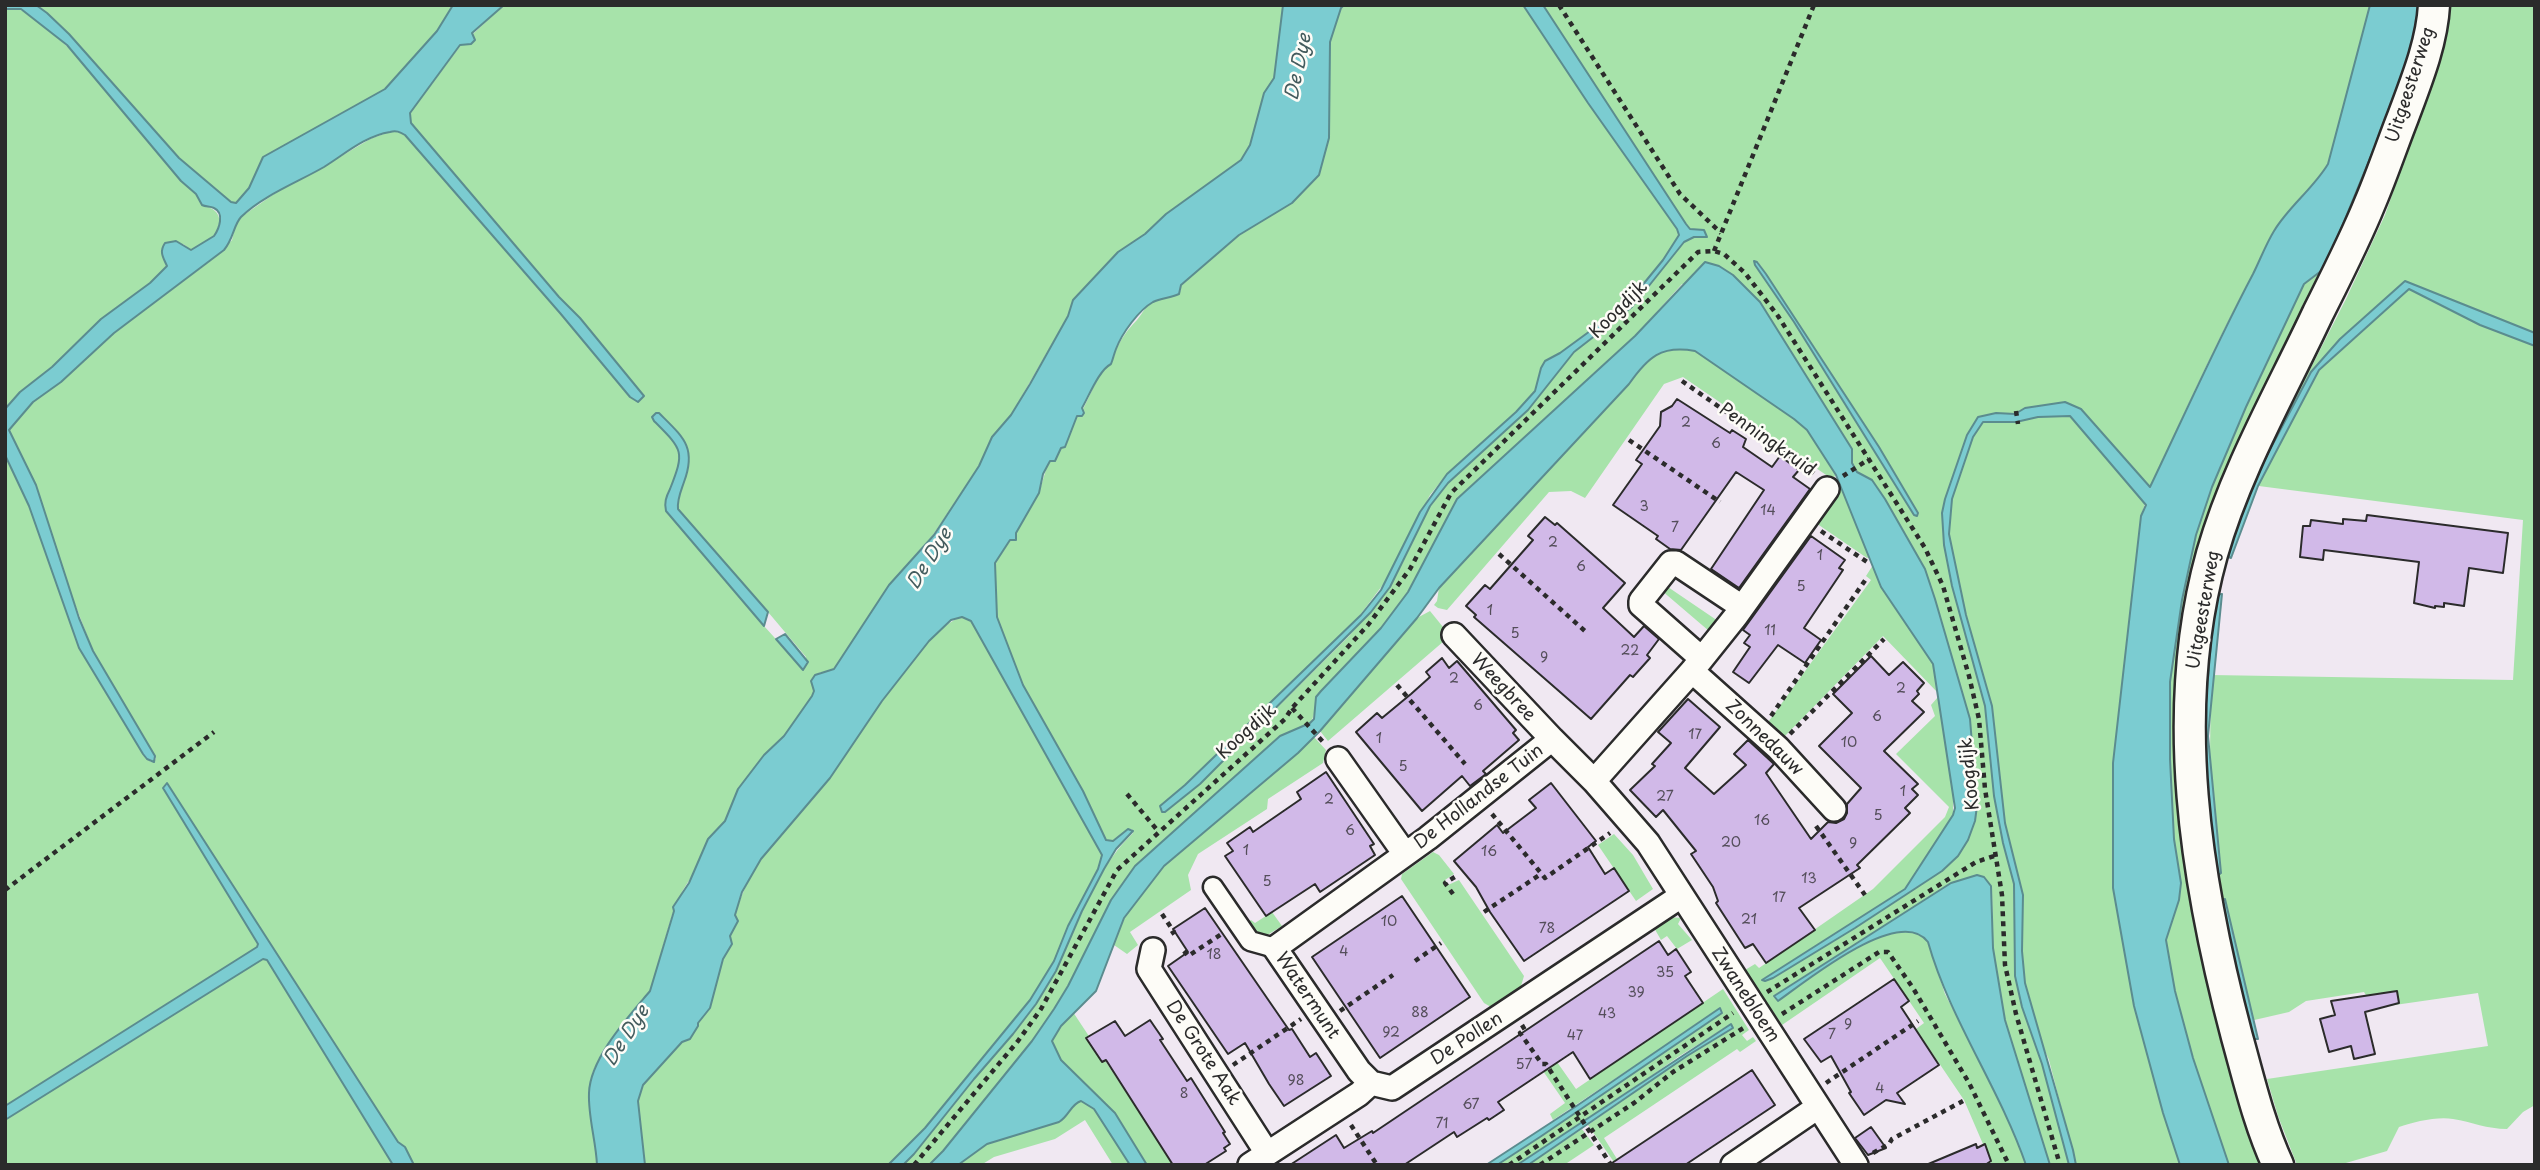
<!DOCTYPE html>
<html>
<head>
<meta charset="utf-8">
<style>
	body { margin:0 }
	#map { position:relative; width:2540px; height:1170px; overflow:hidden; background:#f0e8f2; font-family:"Playpen Sans",sans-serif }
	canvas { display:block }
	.frame { position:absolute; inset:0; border:7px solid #2b2b2b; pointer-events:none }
</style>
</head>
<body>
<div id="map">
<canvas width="2540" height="1170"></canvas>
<div class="frame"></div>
</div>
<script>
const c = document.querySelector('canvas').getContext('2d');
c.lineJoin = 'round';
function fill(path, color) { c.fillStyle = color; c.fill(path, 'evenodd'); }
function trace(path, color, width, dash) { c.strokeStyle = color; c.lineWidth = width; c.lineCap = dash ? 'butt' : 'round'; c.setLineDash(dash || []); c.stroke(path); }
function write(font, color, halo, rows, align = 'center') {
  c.font = font + ' "Playpen Sans",sans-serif'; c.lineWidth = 5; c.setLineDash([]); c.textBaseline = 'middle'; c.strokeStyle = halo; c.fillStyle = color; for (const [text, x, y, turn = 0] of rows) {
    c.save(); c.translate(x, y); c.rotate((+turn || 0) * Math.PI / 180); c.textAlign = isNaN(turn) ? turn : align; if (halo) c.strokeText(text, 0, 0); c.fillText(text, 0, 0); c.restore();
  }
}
const green = new Path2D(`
	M36 5H453L437 31 385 89 263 157 249 188 236 203 231 202 179 158 69 34Z
	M504 5H1283L1274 78 1264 93 1250 145 1241 160 1166 214 1145 234 1118 252 1074 300 1068 316 1011 415 992 437 979 466 933 535 889 585 834 669 828 672H820L812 696 796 721 784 736 764 755 738 789 725 821 708 839 697 868 683 890 672 915 650 991 603 1050 593 1071 591 1081 590 1109 597 1165H5V455L29 506 79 648 147 759 151 762 156 759 93 651 8 430 33 402 61 382 114 333 214 258 232 240 235 227 241 217 287 185 323 167 370 139 389 132 397 131 406 135 560 313 630 397 643 396 580 318 559 297 411 123 410 113 461 45ZM768 612 806 657 804 670 764 626Z
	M1344 5H2370L2328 164C2313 189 2289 206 2274 231 2266 244 2260 260 2253 274 2215 344 2183 416 2150 488L2141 516 2113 763V888L2134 1006 2163 1113 2180 1165H2076L2049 1060 2039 1037 2025 983 2022 951 2023 895 2005 823 1992 706 1966 615 1955 562 1952 586 1985 706 1994 796 2003 843 2014 884 2015 976 2022 1007 2042 1064 2069 1165H2050L2005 1020 1993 948 1992 891 1951 883 1775 997 1778 1000C1805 982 1900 904 1928 942L1945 994 2011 1123 2026 1165H1992L1964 1100 1916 1029 1924 1023 1880 958 1782 1025 1745 970 1755 964 1759 968 1873 889 1945 817 1949 807 1896 754 1935 716 1931 705 1938 697 1953 786V815L1905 889 1763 980 1773 978 1855 928 1942 871 1975 821 1977 806 1970 719 1935 599 1925 569 1885 499 1872 480 1857 472 1852 463V449L1760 302 1682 284 1635 336 1457 499 1408 592 1381 628 1321 691C1315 699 1316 705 1314 714 1311 729 1292 732 1280 736L1135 866 1111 900 1068 986 1054 1009 1032 1041 943 1151 929 1165H903C928 1139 948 1110 971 1082 997 1050 1026 1021 1047 986 1077 936 1089 875 1133 833L1132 829H1129L1113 841 1106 840 1083 791 1023 685 997 617 995 563 1021 525 1029 508 1039 493 1047 466 1061 448 1065 447 1077 415 1082 411 1103 368C1109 365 1115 359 1115 352 1121 339 1127 330 1137 320 1143 313 1145 305 1156 301 1166 296 1172 298 1181 290V285L1239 235 1292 203 1329 138 1330 42 1341 8ZM1690 229 1704 230 1706 238 1694 237 1684 242 1632 307 1574 352 1528 410 1448 483 1430 506 1390 587 1349 636 1200 784 1165 812 1161 811 1354 623 1388 578 1430 495 1447 474 1516 412 1535 391 1541 368 1545 361 1560 353 1627 304 1663 260 1679 235ZM1758 262 1879 447 1918 513 1916 516 1794 322 1755 265Z
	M2450 5H2535V1105L2523 1112 2507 1129C2487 1129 2472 1122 2453 1119 2438 1116 2413 1122 2399 1127L2387 1151 2339 1165H2297L2278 1116 2267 1079 2488 1046 2478 993 2374 1008 2364 992 2306 1001 2289 1012 2250 1021 2225 915 2217 859 2210 754 2211 675 2513 680 2523 520 2251 485 2346 299 2385 215 2428 93 2442 48Z
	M11 7C53 13 151 144 181 181L196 194 202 205C220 209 224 220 214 236L191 250 183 244 162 248 167 266 150 283 101 319 52 367 20 392 5 409V9Z
	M2325 268 2182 665 2262 1165H2229L2193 1058 2175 991 2166 940 2179 900 2181 883 2174 839 2170 759V682L2182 600 2196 534 2212 487 2246 407 2304 284Z
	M1679 348 1695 351 1794 419 1807 430 1836 475 1832 479 1683 377 1664 384 1585 498 1571 491 1549 492 1447 610 1438 608 1434 605 1437 601 1439 588 1629 384C1642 365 1655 351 1679 348Z
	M1840 483 1870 557 1867 558 1813 521 1836 485Z
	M1873 565 1881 587 1933 664 1938 693 1883 636 1781 740 1766 725 1871 580 1866 576Z
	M1665 585 1718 621 1709 631 1661 590Z
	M1430 611 1443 627 1444 641 1328 741 1320 731 1417 618Z
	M962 617 971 621 1102 854 1098 869 1068 926 1054 961 1030 1000 925 1128 888 1165H645L638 1101 643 1085 710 1008 723 959 732 944 730 936 738 920 735 915C741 896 748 879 759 862 778 833 807 808 828 780 857 743 921 628 962 617Z
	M1314 737 1326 750 1323 763 1268 799 1267 809 1198 854 1188 875 1191 890 1130 932 1138 945 1127 954 1114 945 1124 918 1164 866 1298 753Z
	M1614 834 1633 855 1653 889 1636 901 1598 845Z
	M1433 852 1439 855 1454 874 1445 880 1448 885 1459 880 1524 976 1521 986 1491 1007 1484 1003 1401 879 1402 874Z
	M1272 912 1282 926 1264 937H1255L1244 924 1251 920 1255 923Z
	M1670 917 1681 918 1678 924 1692 940 1677 949 1667 936 1661 940 1653 926Z
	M1723 989 1749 1030 1742 1035 1747 1041 1753 1037 1756 1041 1740 1052 1737 1049 1604 1138 1617 1159 1614 1162 1588 1125 1731 1024 1678 1057 1586 1122 1517 1165H1497L1722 1012 1720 1009 1553 1120 1550 1114 1565 1103 1543 1071 1557 1062 1576 1089Z
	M1073 1012 1174 1165H1147L1115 1113 1060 1060 1052 1041 1061 1026Z
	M1081 1101 1094 1109 1130 1165H1113L1085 1120 1055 1139 994 1157 981 1165H958L987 1144 1059 1122C1068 1115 1071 1104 1081 1101Z
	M1582 1129 1594 1145 1564 1165H1528Z`);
const water = new Path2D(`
	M5 5H36L47 13 69 34 179 158 231 202 236 203 249 188 263 157 385 89 437 31 453 5H504L472 33 475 40 471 44 460 45 410 113 411 123 559 297 580 318 644 396 638 402 630 397 560 313 405 135C400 132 396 130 390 132 365 136 345 154 324 167 298 182 262 196 241 217 233 226 234 238 224 250L114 333 61 382 33 402 9 430 36 485 79 618 93 651 155 756 154 762 147 759 143 754 79 648 29 506 5 455V409L20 392 52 367 101 319 150 283 167 266C163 257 159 252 165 243L176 241 191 250 214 236C219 229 225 213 214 208 210 206 206 207 202 205L196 194 181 181 67 45 21 9H5Z
	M1283 5H1344L1341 8 1330 42 1329 138 1319 175 1292 203 1239 235 1181 285 1179 294C1170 298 1161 298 1153 302 1139 310 1122 333 1116 349 1114 354 1113 359 1111 364 1099 370 1089 396 1082 408L1084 413 1082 416H1077L1065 447 1061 448 1055 461H1050L1043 474 1039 493 1016 533V540H1010L995 563 997 617 1023 685 1083 791 1106 840 1113 841 1128 829 1133 831 1116 849 1104 869 1082 911 1056 971 1036 1004 1013 1034 974 1079 914 1154 903 1165H888L925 1128 1030 1000 1054 961 1068 926 1098 869 1102 855 971 621 962 617 951 620 929 641 882 701 830 778 761 859 742 892 735 915 738 921 730 936 732 944 723 959 710 1008 698 1023V1026L690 1039 682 1042 643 1085 638 1101 645 1165H597C596 1141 588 1117 589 1093 590 1058 629 1016 650 991L674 911 673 907 689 883 708 839 725 821 738 789 764 755 784 736 812 696 814 691 811 681 815 675 834 669 889 585 934 535 979 466 992 437 1011 415 1030 384 1068 316 1073 300 1118 252 1145 234 1166 214 1241 160 1250 145 1264 93 1274 78Z
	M1523 5H1543L1686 224 1690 229 1704 230 1707 237H1694L1684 242 1632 307 1574 352 1528 410 1448 483 1430 506 1390 587 1371 612 1200 784 1165 812H1162L1160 806 1185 785 1361 615 1381 590 1420 512 1447 474 1516 412 1535 391 1541 368 1545 361 1560 353 1627 304 1663 260 1679 235 1677 229 1588 103Z
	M2370 5H2422L2416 39 2399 88 2325 268 2304 284 2246 407 2212 487 2196 535 2182 600 2170 682V759L2174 839 2181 883 2179 900 2166 940 2175 991 2193 1058 2229 1165H2180L2163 1113 2134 1006 2113 888V763L2141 516 2146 505 2070 416 2038 417 2016 422H1983L1973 437 1952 499 1949 534 1966 615 1992 706 2005 823 2023 895 2022 951 2025 983 2073 1150 2076 1165H2069L2042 1064 2022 1007 2015 976 2014 884 2003 843 1994 796 1985 706 1952 586 1944 545 1942 513 1945 499 1967 435 1978 417 1996 413 2015 414 2025 408 2065 402 2081 409 2150 487C2184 416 2216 344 2253 274 2260 260 2266 244 2274 231 2289 206 2313 189 2328 164Z
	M1754 261 1757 262 1766 274 1879 447 1918 513 1917 516 1914 515 1794 322 1755 265Z
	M1705 262 1719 266 1733 275 1760 302 1852 449V463L1857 472 1872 480 1885 499 1925 569 1935 599 1970 719 1977 806 1975 821 1968 840 1958 856 1942 871 1855 928 1773 978 1765 981 1762 980 1905 889 1953 815 1955 808 1933 664 1881 587 1836 475 1807 430 1794 419 1695 351C1661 345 1648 357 1629 384L1439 588 1417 618 1320 731 1298 753 1164 866 1124 918 1096 991 1061 1026 1052 1041 1061 1060 1115 1113 1147 1165H1130L1094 1109 1081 1101C1071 1104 1069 1116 1059 1122L987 1144 958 1165H929L943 1151 1032 1041 1054 1009 1068 986 1111 900 1135 866 1280 736 1310 723 1314 719 1316 697 1321 691 1381 628 1408 592 1457 499 1635 336Z
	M2405 281 2535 333V346L2480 325 2409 289 2319 370 2258 486 2231 558 2226 556 2248 491 2311 372 2340 339Z
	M656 413H659C683 437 697 447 684 482 681 491 677 499 678 509L768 612 764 626 666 511C664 503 666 497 670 489 685 451 683 450 654 421L652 417Z
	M2222 594 2208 736 2221 873 2216 877 2202 749 2215 595Z
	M785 634 808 662 803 670 776 639Z
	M167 783 398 1142 405 1147 414 1165H393L267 960 263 959 5 1120V1106L257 947 258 944 163 788Z
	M1977 875 1984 877 1991 886 1993 948 2005 1020 2050 1165H2026C1999 1087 1950 1020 1928 942 1900 904 1805 982 1778 1001L1774 996 1951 883Z
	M2225 899 2258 1039H2252L2219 902Z
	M1720 1008 1722 1013 1540 1137 1497 1165H1486L1575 1107Z
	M1731 1024 1733 1028 1687 1056 1528 1165H1517Z`);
const building = new Path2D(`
	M1677 399 1730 433 1732 430 1746 439 1743 447 1772 467 1780 456 1799 470 1793 477 1810 489 1739 588 1711 569 1764 490 1736 472 1681 550 1670 549 1656 539 1658 536 1613 505 1642 464 1636 460 1660 426 1661 412 1672 406Z
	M2367 515 2508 533 2503 573 2469 568 2464 606 2444 603V607L2435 606V608L2414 603 2419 562 2324 550 2323 560 2300 557 2303 526H2310L2311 520 2343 524V519L2366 521Z
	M1545 517 1555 525 1557 523 1625 583 1603 608 1634 637 1644 626 1659 639 1647 655 1650 658 1633 677 1630 675 1591 719 1474 617 1476 615 1466 606 1485 585 1490 589 1533 540 1528 536Z
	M1811 536 1845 560 1839 568 1843 570 1804 628 1821 640 1805 663 1778 645 1749 683 1733 672 1750 647 1744 643 1750 635 1743 630Z
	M1871 656 1889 675 1903 662 1924 683 1917 691 1919 694 1912 701 1924 712 1884 751 1918 784 1912 789 1918 795 1905 808 1910 813 1857 865 1860 868 1799 908 1815 930 1766 963 1753 944 1745 948 1716 903 1718 901 1713 887 1691 854 1696 851 1663 810 1656 817 1630 790 1655 766 1652 764 1671 743 1658 732 1688 699 1720 727 1685 768 1714 794 1746 765 1734 754 1748 740 1774 764 1766 773 1811 839 1828 822 1836 823 1844 819 1847 813V804L1861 788 1819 746 1852 713 1833 694Z
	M1442 658 1449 668 1457 661 1516 730 1513 733 1519 740 1483 771 1486 774 1470 786 1462 776 1422 811 1356 732 1377 713 1382 718 1411 694 1430 677 1426 672Z
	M1326 772 1374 844 1370 846 1375 855 1320 892 1315 884 1266 916 1225 856 1233 851 1227 843 1250 827 1253 832 1301 799 1297 792Z
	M1551 783 1596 841 1588 847 1605 874 1614 868 1629 891 1524 961 1490 912 1476 887 1454 861 1497 825 1503 833 1536 808 1529 800Z
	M1402 896 1470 997 1380 1058 1312 957Z
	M1205 908 1289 1030 1292 1029 1310 1057 1316 1053 1331 1076 1284 1106 1269 1084 1245 1043 1228 1054 1168 966 1188 952 1173 929Z
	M1659 941 1668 955 1676 949 1691 972 1685 976 1703 1003 1590 1079 1573 1052 1498 1102 1504 1110 1489 1120 1487 1118 1457 1137 1454 1132 1404 1165H1290L1336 1135 1344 1148 1372 1131 1373 1133Z
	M1894 979 1909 1001 1901 1007 1939 1065 1897 1093 1905 1104 1886 1100 1864 1115 1849 1093 1851 1092 1831 1056 1821 1062 1804 1039Z
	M2397 991 2399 1003 2365 1012 2375 1054 2354 1059 2351 1046 2329 1052 2320 1019 2335 1015 2331 1001Z
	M1150 1020 1163 1039 1160 1040 1187 1081 1191 1078 1225 1132 1223 1133 1230 1144 1224 1148 1226 1151 1204 1165H1173L1106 1060 1102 1062 1086 1038 1115 1021 1125 1036Z
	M1752 1070 1775 1105 1685 1165H1609Z
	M1871 1127 1886 1148 1868 1155 1855 1138Z
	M1976 1144 1977 1148 1985 1144 1991 1161 1985 1165H1926Z`);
const path = new Path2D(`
	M1559 5 1680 194 1721 233
	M1714 251 1814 5
	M1682 381 1814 473
	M2016 411 2018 424
	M1629 440 1720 502
	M1843 476 1869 459
	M1821 531 1867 562
	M1499 554 1586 632
	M1397 685 1465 764
	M1292 708 1325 744
	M1771 716 1866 579
	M1790 734 1884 639
	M1127 794 1158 831
	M1492 814 1545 878 1610 833
	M1816 826 1865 895
	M5 890 214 732
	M1453 894 1445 883 1458 875
	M1484 912 1541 874
	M1162 914 1174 932 1168 936
	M1184 951 1188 956 1223 933
	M1415 961 1441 943
	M1767 992 1976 862 1994 856
	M1340 1011 1393 975
	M1782 1014 1879 952H1888L1913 988 1969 1083 2009 1165
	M1522 1025 1525 1030 1520 1033 1542 1064H1546L1611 1165
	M1233 1065 1301 1019
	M1826 1083 1918 1021
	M1351 1125 1377 1165
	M1873 1153 1889 1144 1892 1139 1963 1101
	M914 1165 1018 1041 1041 1009 1117 870 1285 719 1292 708 1368 625 1410 569 1451 493 1698 252 1714 251 1724 254 1745 273 1778 316 1925 548 1943 586 1969 676 1979 719 1985 789 2002 895 2005 965 2016 1014 2060 1165
	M1509 1165 1733 1013
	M1540 1165 1634 1103 1673 1072 1745 1027`);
const pedestrian = new Path2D(`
	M1213 887 1250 941 1275 948`);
const minor = new Path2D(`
	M1454 635 1552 739
	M1701 658 1641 605V601L1671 563H1676L1736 603 1740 610
	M1692 671 1778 748 1834 809
	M1338 759 1405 854
	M1594 781 1692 671 1736 616 1827 489
	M1153 950 1149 969 1267 1153
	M1371 1083 1359 1071 1275 948 1428 838 1552 739 1594 781 1648 843 1856 1165
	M1250 1165 1359 1094 1371 1083 1392 1088 1681 896
	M1733 1165 1818 1107`);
const tertiary = new Path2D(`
	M2278 1165C2259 1124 2249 1080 2237 1037 2196 882 2168 711 2212 554 2236 470 2281 392 2318 313 2336 277 2355 240 2370 203 2382 175 2392 145 2403 117 2416 82 2432 43 2434 5`);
const numberNames = [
	["2",1686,423],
	["6",1716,444],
	["3",1644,507],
	["14",1768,511],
	["7",1675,528],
	["2",1553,543],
	["1",1820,556],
	["6",1581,567],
	["5",1801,587],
	["1",1490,611],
	["11",1770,631],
	["5",1515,634],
	["22",1630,651],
	["9",1544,658],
	["2",1454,679],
	["2",1901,689],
	["6",1478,706],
	["6",1877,717],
	["17",1695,735],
	["1",1379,739],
	["10",1849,743],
	["5",1403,767],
	["1",1903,792],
	["27",1665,797],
	["2",1329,800],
	["5",1878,816],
	["16",1762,821],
	["6",1350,831],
	["20",1731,843],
	["9",1853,844],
	["1",1246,851],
	["16",1489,852],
	["13",1809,879],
	["5",1267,882],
	["17",1779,898],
	["21",1749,920],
	["10",1389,922],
	["78",1547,929],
	["4",1344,952],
	["18",1214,955],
	["35",1665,973],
	["39",1636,993],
	["88",1420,1013],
	["43",1607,1014],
	["9",1848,1025],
	["92",1391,1033],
	["7",1832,1035],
	["47",1575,1036],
	["57",1524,1065],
	["98",1296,1081],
	["4",1880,1089],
	["8",1184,1094],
	["67",1471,1105],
	["71",1442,1124]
];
const streetNames = [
	["Uitgeesterweg",2411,85,-72],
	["Koogdijk",1619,310,-45],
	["Penningkruid",1767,440,35],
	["Uitgeesterweg",2204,610,-80],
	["Weegbree",1503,688,47],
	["Koogdijk",1247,732,-42],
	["Zonnedauw",1764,738,44],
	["Koogdijk",1970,774,-96],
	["De Hollandse Tuin",1479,797,-38],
	["Zwanebloem",1745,995,57],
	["Watermunt",1307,996,56],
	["De Pollen",1467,1039,-33],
	["De Grote Aak",1203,1053,57]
];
const waterNames = [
	["De Dye",1299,67,-78],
	["De Dye",930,559,-58],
	["De Dye",627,1036,-57]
];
fill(green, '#a7e3aa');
fill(water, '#7bccd1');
trace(water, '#5b8c8f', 2);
fill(building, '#d1b9e8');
trace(building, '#2b2b2b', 2);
trace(pedestrian, '#2b2b2b', 23);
trace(minor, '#2b2b2b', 28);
trace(tertiary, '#2b2b2b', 35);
trace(path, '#2b2b2b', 4.5, [5, 5]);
trace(pedestrian, '#fdfcf7', 18);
trace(minor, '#fdfcf7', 23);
trace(tertiary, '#fdfcf7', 30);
write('14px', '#544e5a', null, numberNames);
write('18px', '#2b2b2b', '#fdfcf7', streetNames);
write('italic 19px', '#435b5d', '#fdfcf7', waterNames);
</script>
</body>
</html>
